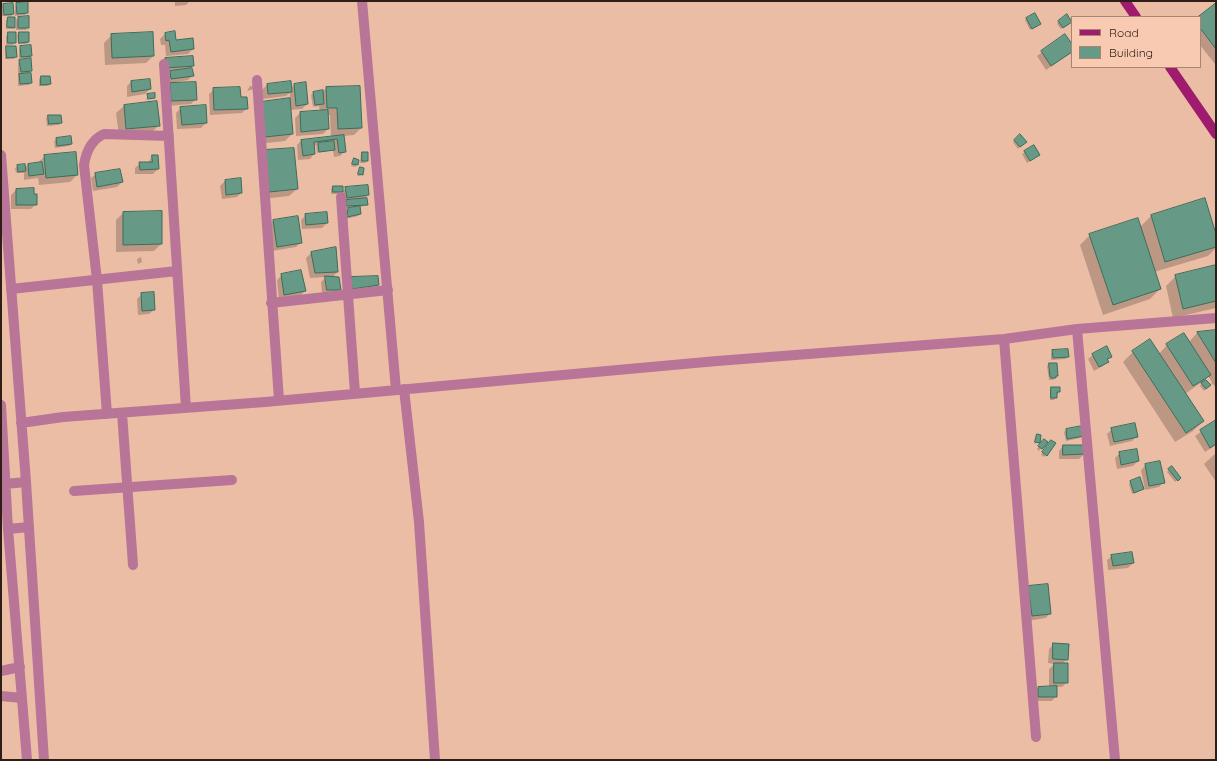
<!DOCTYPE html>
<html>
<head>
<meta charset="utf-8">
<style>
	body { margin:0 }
	#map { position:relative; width:1217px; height:761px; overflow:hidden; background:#ecbda5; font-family:Quicksand,sans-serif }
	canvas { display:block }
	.frame { position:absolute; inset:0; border:2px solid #2f1e15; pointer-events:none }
	.legend { position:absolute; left:1071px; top:16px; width:130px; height:52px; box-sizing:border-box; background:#f9cab2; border:1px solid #a88573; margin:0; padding:5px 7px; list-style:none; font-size:12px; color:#2f1e15 }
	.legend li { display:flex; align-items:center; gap:8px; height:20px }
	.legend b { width:20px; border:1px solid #a88573 }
</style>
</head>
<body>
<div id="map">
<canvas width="1217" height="761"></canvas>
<div class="frame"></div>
<ul class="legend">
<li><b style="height:5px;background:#9e1b6d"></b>Road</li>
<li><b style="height:11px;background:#669a86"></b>Building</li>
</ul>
</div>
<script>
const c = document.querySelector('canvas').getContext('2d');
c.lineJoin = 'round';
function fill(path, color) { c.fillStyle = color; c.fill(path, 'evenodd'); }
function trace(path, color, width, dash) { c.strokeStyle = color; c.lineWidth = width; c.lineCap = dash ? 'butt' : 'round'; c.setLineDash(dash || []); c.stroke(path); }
const shadow = new Path2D(`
	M175 1H190L186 5 175 6Z
	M17 4 27 13 25 15 15 16V6Z
	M3 5 13 14 9 18 14 27 12 29H6V20L10 16H2L1 7Z
	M1216 5V63L1215 64 1200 45 1199 17Z
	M18 18 28 27 26 30H16V20Z
	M1027 18 1040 24 1030 30 1025 20Z
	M1059 21 1069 23 1061 29 1057 24Z
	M9 33 15 43 12 45H6V36Z
	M19 33 28 42 26 44H18L17 35Z
	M165 34 175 41 193 49 188 54 166 56 165 45H161L160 39Z
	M112 35 153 56 146 63 105 65 104 43Z
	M1065 35 1072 46V52L1046 70 1037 56Z
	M7 47 16 57 14 59H5V49Z
	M21 47 31 56 29 58 19 59V49Z
	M166 59 193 66 189 69 193 75 188 80 176 82 196 99 191 104 167 106 166 89 172 83 166 84 165 77 170 72 162 73Z
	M20 61 31 70 28 74 31 83 29 85 18 86V63Z
	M41 77 50 84 48 86H39V79Z
	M131 82 150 89 145 94 127 97V86Z
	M305 83 307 104 302 109 290 110 292 134 285 141 258 144 262 103 290 99V93L286 96 263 99 262 90 267 85 291 88 294 85Z
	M250 86H254V89L247 91Z
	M326 88 361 128 354 135 343 136 345 151 340 156 334 157 333 150 317 153 316 145 314 146V154L310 159 298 160 297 145 301 141 331 138 330 115H327L328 129 323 134 296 136 295 118 300 113 320 112 319 106 313 107 311 95 314 93H322Z
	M214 89 240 99 247 108 242 113 210 115 209 94Z
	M148 95 154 98 146 100Z
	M156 102 159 125 151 133 119 136 116 113 124 106Z
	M181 108 206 123 201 128 177 129 176 113Z
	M49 116 61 123 59 125 47 126 46 118Z
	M57 139 71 144 69 146 55 148 54 141Z
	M1015 140 1023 144 1018 149 1013 142Z
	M1034 146 1039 155 1027 163 1022 154Z
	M266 151 297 189 289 196 262 199Z
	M363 153 367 161 365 163H360L361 155Z
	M45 156 77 175 70 182 39 185 38 178 24 180V173H16L15 168 18 166 25 168 28 164H37Z
	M152 156 158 169 153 174H135V168L140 163H148Z
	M354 160 357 165 355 167 351 166Z
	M360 168 362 174 360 176H357Z
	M96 174 122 182 117 187 93 191 91 178Z
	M225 181 241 193 237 197 222 199 220 186Z
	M333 187H342V192L346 188 368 195 363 200 367 205 360 207V214L358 216 346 219V211L349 208H344L340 194H331V189Z
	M16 190 33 196 36 204 31 209H11V195Z
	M123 213 161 244 154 251 116 252V220Z
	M306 215 327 223 322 228 302 229 301 220Z
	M1151 216 1216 238V248L1208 256 1154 272 1160 289 1150 299 1103 315 1080 245 1090 235 1140 227Z
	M273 221 301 242 296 247 272 251 269 226Z
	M335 248 337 272 332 278 340 290 335 295 322 294 321 282 326 277 310 278 306 258 311 253Z
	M141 257 142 262 138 264 137 259Z
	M1216 266V308L1173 318 1166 286 1176 276Z
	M282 275 305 291 300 296 279 300 277 280Z
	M347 283 378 285 374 289 347 294Z
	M142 294 154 310 149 314 138 315 137 299Z
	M1216 331V388L1213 384H1211L1212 382 1208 376 1205 380 1210 385 1204 391 1200 386 1202 382 1185 394 1203 421 1193 431 1175 442 1123 362 1133 352 1159 354 1167 345 1189 342 1197 333Z
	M1053 351 1068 357 1065 359 1051 360V353Z
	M1093 355 1111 356 1103 366 1094 371 1088 359Z
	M1049 364 1055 377 1053 380H1049L1047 366Z
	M1052 388 1059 392 1054 400H1050V391Z
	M1216 421V445L1205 452 1195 436Z
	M1112 429 1137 436 1132 441 1110 446 1107 434Z
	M1066 430 1083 436 1080 438 1066 441 1064 432Z
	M1037 435 1039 442 1034 444 1035 438Z
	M1042 442H1047L1039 451 1037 449Z
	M1049 443 1046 455 1044 457 1041 455Z
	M1063 446 1084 454 1079 459H1059V451Z
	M1120 453 1138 461 1133 466 1117 469 1115 458Z
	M1216 453V482L1204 464Z
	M1146 465 1164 482 1159 487 1145 490 1141 470Z
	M1171 468 1180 478 1175 482 1167 472Z
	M1131 481 1144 489 1132 494 1129 484Z
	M1112 556 1133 563 1128 568 1108 570 1107 560Z
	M1024 592 1050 613 1046 618 1027 621Z
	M1054 644 1067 659 1062 664 1067 682 1062 687H1056V696L1052 701H1033V692L1038 688 1049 687V669L1055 664 1048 663 1049 649Z`);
const building = new Path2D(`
	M28 2V13L17 14 16 3Z
	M13 3 14 14 4 15 3 4Z
	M1216 3V49L1200 28V17H1198Z
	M1035 13 1041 24 1032 29 1026 18Z
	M1067 14 1072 22 1063 28 1058 21Z
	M29 16V28H18V17Z
	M8 17H15V28L7 27Z
	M175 31 176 40 193 38 194 49 171 52 169 40 166 41 165 33Z
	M8 32H16V43H8Z
	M19 32H29V42L19 43Z
	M153 32 154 56 112 58 111 34Z
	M1065 34 1072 44V52L1051 66 1041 51Z
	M31 45 32 56 21 57 20 46Z
	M6 46H16L17 57 7 58Z
	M193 56 194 66 166 68 165 58Z
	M31 58 32 71 21 72 19 60Z
	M192 68 194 76 171 79 170 71Z
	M31 73 32 83 20 84 19 74Z
	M41 76H50L51 84 41 85Z
	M150 79 151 89 132 92 131 81Z
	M291 81 292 92 268 94 267 84Z
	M196 82 197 100 171 101 170 83Z
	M306 82 308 104 296 106 294 84Z
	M360 86 362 128 338 129 337 108H327L326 87Z
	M240 87 241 97H247L248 109 214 110 213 88Z
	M323 90 324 104 315 105 313 92Z
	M155 93V98L148 99 147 94Z
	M290 98 293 134 265 137 261 102Z
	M157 101 160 126 126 129 124 105Z
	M206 105 207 123 182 125 180 107Z
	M328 110 329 129 301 132 300 112Z
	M48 115H61L62 123 49 124Z
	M1020 134 1027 142 1020 147 1014 140Z
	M344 135 346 152 339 153 337 139 314 142 315 154 303 156 301 140Z
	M71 136 72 144 57 146 56 138Z
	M334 141 335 150 319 152 318 143Z
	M1034 145 1040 155 1030 161 1024 151Z
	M294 148 298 189 269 192 265 150Z
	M76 152 78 175 46 178 44 155Z
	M362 152H368V161H362Z
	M152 155H158L159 169 140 170 139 162H152Z
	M354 158 359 160 358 165 352 164Z
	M42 162 44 174 29 176 28 164Z
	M25 164 26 171 18 172 17 165Z
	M360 167 364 168 363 175 358 174Z
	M120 169 123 182 97 187 95 173Z
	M241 178 242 193 226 195 225 180Z
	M368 185 369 195 347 198 345 187Z
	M333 186H343V192H333Z
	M34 188V194H37V205H16V189Z
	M367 198 368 205 346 206V200Z
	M1205 198 1216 234V247L1165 262 1151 215Z
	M360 206 361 214 347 217 348 208Z
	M162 211V244L123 245V212Z
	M327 212 328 223 306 225 305 214Z
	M298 216 302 243 277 247 273 220Z
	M1138 218 1161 289 1113 305 1089 234Z
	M336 247 338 272 315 273 311 252Z
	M1216 265V301L1183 309 1175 275Z
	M301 270 306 291 284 295 281 274Z
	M325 276 339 277 341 290H327Z
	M378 276 379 285 352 289 351 277Z
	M154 292 155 310 142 311 141 293Z
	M1216 330V363L1197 332Z
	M1184 333 1211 375 1193 386 1166 344Z
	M1150 339 1204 421 1186 433 1132 351Z
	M1107 346 1112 357 1107 359 1109 362 1099 367 1092 354Z
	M1068 349 1069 357 1053 358 1052 350Z
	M1049 363H1057L1058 376H1056V378H1051L1050 376Z
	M1206 380 1211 385 1206 389 1201 383Z
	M1051 387H1060V392H1057V398H1051Z
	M1216 420V444L1210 448 1200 430Z
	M1135 423 1138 437 1114 442 1111 428Z
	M1082 426 1084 436 1067 439 1066 429Z
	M1037 434 1041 435 1040 443 1035 442Z
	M1044 439 1048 442 1042 449 1038 446Z
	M1051 440 1056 443 1047 456 1042 452Z
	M1063 445H1085V454L1063 455Z
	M1137 449 1139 461 1121 465 1119 452Z
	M1160 461 1165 483 1149 486 1145 464Z
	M1172 466 1181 478 1178 481 1168 469Z
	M1140 477 1144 489 1134 493 1130 481Z
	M1132 552 1134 563 1113 566 1111 555Z
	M1048 584 1051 614 1032 616 1028 586Z
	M1053 643 1069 644 1068 660 1053 659Z
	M1054 663H1068V683H1054Z
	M1057 686V697H1038V687Z`);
const street = new Path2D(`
	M362 1 396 390
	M164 64 186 408
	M257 80 279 400
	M1 155 26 482 44 760
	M341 197 355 393
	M11 289 177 271
	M271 303 388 290
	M1077 329 1115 760
	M1004 339 1036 737
	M404 389 419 522 435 760
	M1 405 8 529 27 760
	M122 413 133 565
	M107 414 97 280 84 165C86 152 91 140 104 134L169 136
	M21 423 63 417 265 402 717 361 1004 339 1077 329 1216 318
	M5 484 26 482
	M74 491 232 480
	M8 529 29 527
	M1 671 20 667
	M1 696 22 698`);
const primary = new Path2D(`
	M1125 1 1136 17
	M1170 67 1216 134`);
fill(shadow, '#0003');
fill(building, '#669a86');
trace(building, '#3a6d5b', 1);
trace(street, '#b87597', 10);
trace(primary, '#9e1b6d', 10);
</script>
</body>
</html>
